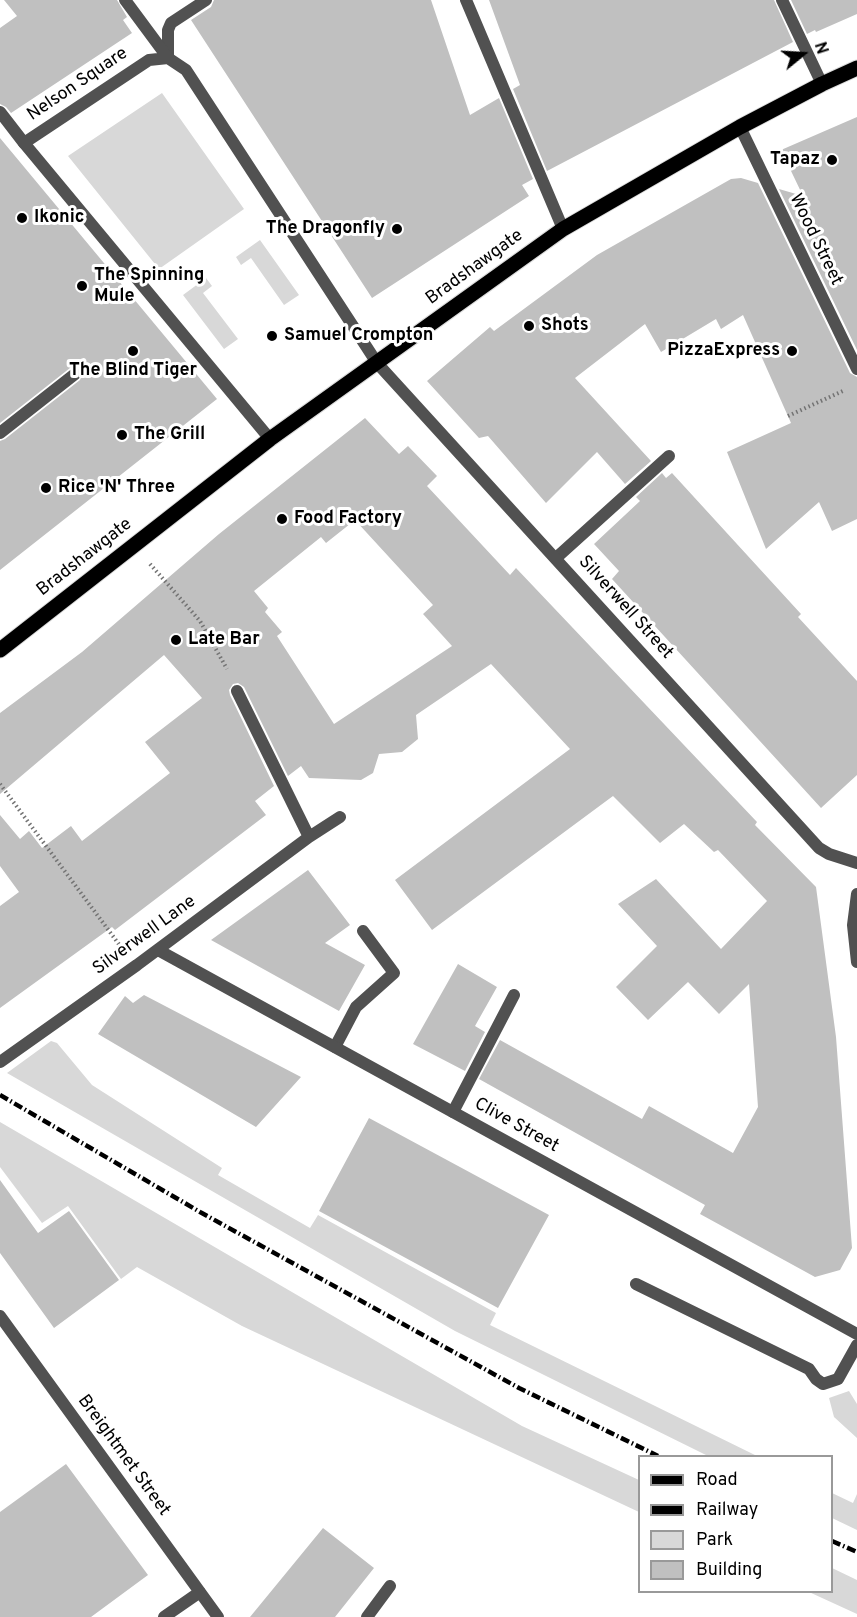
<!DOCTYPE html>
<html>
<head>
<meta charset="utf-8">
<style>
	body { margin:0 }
	#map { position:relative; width:857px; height:1617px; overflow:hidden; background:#fff; font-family:Overpass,sans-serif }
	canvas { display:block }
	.legend { position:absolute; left:638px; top:1455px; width:195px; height:138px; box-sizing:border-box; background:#fff; border:2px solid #999; margin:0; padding:8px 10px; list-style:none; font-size:18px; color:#000 }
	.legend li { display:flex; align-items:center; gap:12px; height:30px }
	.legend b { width:30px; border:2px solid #999 }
	.north { position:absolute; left:773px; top:24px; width:60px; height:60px; -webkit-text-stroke:4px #fff; paint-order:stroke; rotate:72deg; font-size:16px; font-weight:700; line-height:24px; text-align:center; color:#000 }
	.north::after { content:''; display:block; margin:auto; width:21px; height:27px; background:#000; clip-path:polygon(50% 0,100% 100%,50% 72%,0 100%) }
</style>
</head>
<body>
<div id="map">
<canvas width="857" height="1617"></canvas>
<ul class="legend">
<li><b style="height:8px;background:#000"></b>Road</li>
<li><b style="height:8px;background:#000"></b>Railway</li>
<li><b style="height:16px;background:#d8d8d8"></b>Park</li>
<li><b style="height:16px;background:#c0c0c0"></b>Building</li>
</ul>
<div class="north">N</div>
</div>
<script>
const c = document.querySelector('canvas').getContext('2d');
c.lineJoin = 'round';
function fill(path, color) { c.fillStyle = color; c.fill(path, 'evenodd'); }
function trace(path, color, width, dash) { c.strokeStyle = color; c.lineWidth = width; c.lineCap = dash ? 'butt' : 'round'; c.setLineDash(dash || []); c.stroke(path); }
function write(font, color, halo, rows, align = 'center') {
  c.font = font + ' Overpass,sans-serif'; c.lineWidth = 6; c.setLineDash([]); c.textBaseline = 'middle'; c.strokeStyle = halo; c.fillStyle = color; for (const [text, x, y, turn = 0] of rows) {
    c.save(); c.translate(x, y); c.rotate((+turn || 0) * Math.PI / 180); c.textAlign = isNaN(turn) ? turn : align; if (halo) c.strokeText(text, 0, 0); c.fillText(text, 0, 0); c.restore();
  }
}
const green = new Path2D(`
	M162 93 244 209 159 269 68 156Z
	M260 240 299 295 284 305 251 258 241 265 236 257Z
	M206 278 212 286 203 293 238 339 224 349 183 295Z
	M51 1041 57 1043 92 1085 222 1168 218 1175 310 1228 318 1215 496 1313 490 1325 757 1456H708L455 1331 7 1073Z
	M0 1122 522 1426 639 1480V1512L242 1326 137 1267 121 1279 68 1206 42 1223 0 1167Z
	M849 1391 857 1404V1438L834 1417 829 1398Z
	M832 1493 853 1503 857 1494V1530L832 1518Z
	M832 1568 857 1580V1614L809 1592H832Z`);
const building = new Path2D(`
	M4 0H117L127 17 123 20 132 33 11 113 6 107 0 104V28L17 16Z
	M214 0H431L470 115 499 98 533 179 522 185 529 196 372 298 191 20 211 7Z
	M489 0H774L793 42 547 171 513 89 520 85Z
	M791 0H857V14L816 32 815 30 807 34Z
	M857 117V350L779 189 803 196 781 150Z
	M0 138 217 399 0 570V441L5 439 80 380 83 373 79 367 70 368 0 423Z
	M741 178 758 183 850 373 857 377V519L832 531 819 502 766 549 727 452 791 423 743 315 721 329 716 319 661 352 645 324 575 378 651 461 625 484 597 452 546 503 488 436 479 438 427 381 490 327 494 331 597 255 731 179Z
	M365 418 399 454 408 446 437 476 427 486 510 575 516 568 757 822 755 825 816 887 836 1037 852 1248 840 1270 815 1277 700 1214 705 1205 479 1079 500 1040 642 1119 649 1106 733 1153 758 1107 749 984 719 1014 688 982 648 1020 616 987 657 946 618 904 656 879 721 949 767 901 718 850 714 852 684 824 660 843 613 796 432 930 395 880 570 749 491 664 416 715 418 739 402 752 379 754 373 773 361 780 309 778 301 766 288 776 244 687 238 683 233 684 229 690 230 695 274 786 255 801 266 815 115 930 112 927 0 1008V906L19 892 0 866V815L20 839 29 831 42 848 71 826 82 841 170 773 145 742 202 698 164 655 0 794V713L82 652 219 534ZM355 520 433 605 423 614 452 646 334 724 277 636 282 632 265 612 268 608 254 591 321 537 326 543Z
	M662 473 666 478 672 473 801 614 798 617 857 681V775L821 808 612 579 619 571 594 544 640 501 636 497Z
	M308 870 350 925 325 943 365 965 339 1011 211 940Z
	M458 964 497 987 475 1026 485 1032 465 1071 413 1044Z
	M144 995 301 1077 256 1127 98 1034 125 996 133 1003Z
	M369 1118 549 1215 498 1308 319 1211Z
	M0 1180 38 1233 69 1211 119 1280 54 1328 0 1253Z
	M66 1464 148 1575 91 1617H0V1512Z
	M323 1528 374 1568 335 1617H250Z`);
const path = new Path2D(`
	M788 416 845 390
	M150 564 200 621 227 669
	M0 784 121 947`);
const lane = new Path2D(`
	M466 0 563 229
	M782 0 822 84
	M168 58V30L171 23 206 0
	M0 112 24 143
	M0 433 75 374
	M556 558 669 456
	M335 1047 356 1007 394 973 363 931
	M453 1112 514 995
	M636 1284 809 1369 816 1379 823 1384 838 1379 857 1345
	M367 1617 390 1586`);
const street = new Path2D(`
	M125 0 168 58
	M740 127 857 369
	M270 439 24 143 149 60 168 58 186 70 377 363 819 848 829 854 857 863
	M237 691 309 837
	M857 894 853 925 857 962
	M158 950 857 1334
	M0 1062 137 965 309 837 340 817
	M0 1316 218 1617
	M164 1617 200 1592`);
const primary = new Path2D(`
	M0 650 270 439 563 229 740 127 822 84 857 68`);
const rail = new Path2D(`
	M0 1095 200 1212 519 1388 658 1456
	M832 1541 857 1552`);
const markers = [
	[832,160,6,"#000"],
	[22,218,6,"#000"],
	[397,229,6,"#000"],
	[82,286,6,"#000"],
	[529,326,6,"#000"],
	[272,336,6,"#000"],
	[133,351,6,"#000"],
	[792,351,6,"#000"],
	[122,435,6,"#000"],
	[46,488,6,"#000"],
	[282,519,6,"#000"],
	[176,640,6,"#000"]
];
const streetNames = [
	["Nelson Square",78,85,-34],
	["Wood Street",815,240,64],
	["Bradshawgate",475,268,-36],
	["Bradshawgate",85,558,-38],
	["Silverwell Street",625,608,48],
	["Silverwell Lane",145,936,-36],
	["Clive Street",516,1126,29],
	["Breightmet Street",123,1456,54]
];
const poiNames = [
	["Tapaz",820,160,"right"],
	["Ikonic",34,218],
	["The Dragonfly",385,229,"right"],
	["The Spinning",94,276],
	["Mule",94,297],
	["Shots",541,326],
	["Samuel Crompton",284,336],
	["PizzaExpress",780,351,"right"],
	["The Blind Tiger",133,371,"center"],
	["The Grill",134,435],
	["Rice 'N' Three",58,488],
	["Food Factory",294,519],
	["Late Bar",188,640]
];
fill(green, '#d8d8d8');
fill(building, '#c0c0c0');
trace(primary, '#dbdbdb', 17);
trace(path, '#737373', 4, [1.5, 3]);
trace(lane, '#515151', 12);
trace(street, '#515151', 12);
trace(primary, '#000', 15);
trace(rail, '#000', 4.5, [9, 3, 1.5, 3]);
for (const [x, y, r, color] of markers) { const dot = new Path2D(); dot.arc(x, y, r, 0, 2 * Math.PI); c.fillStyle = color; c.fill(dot); trace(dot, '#fff', 2); }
write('18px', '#000', '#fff', streetNames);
write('bold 18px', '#000', '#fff', poiNames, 'left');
</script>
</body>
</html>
